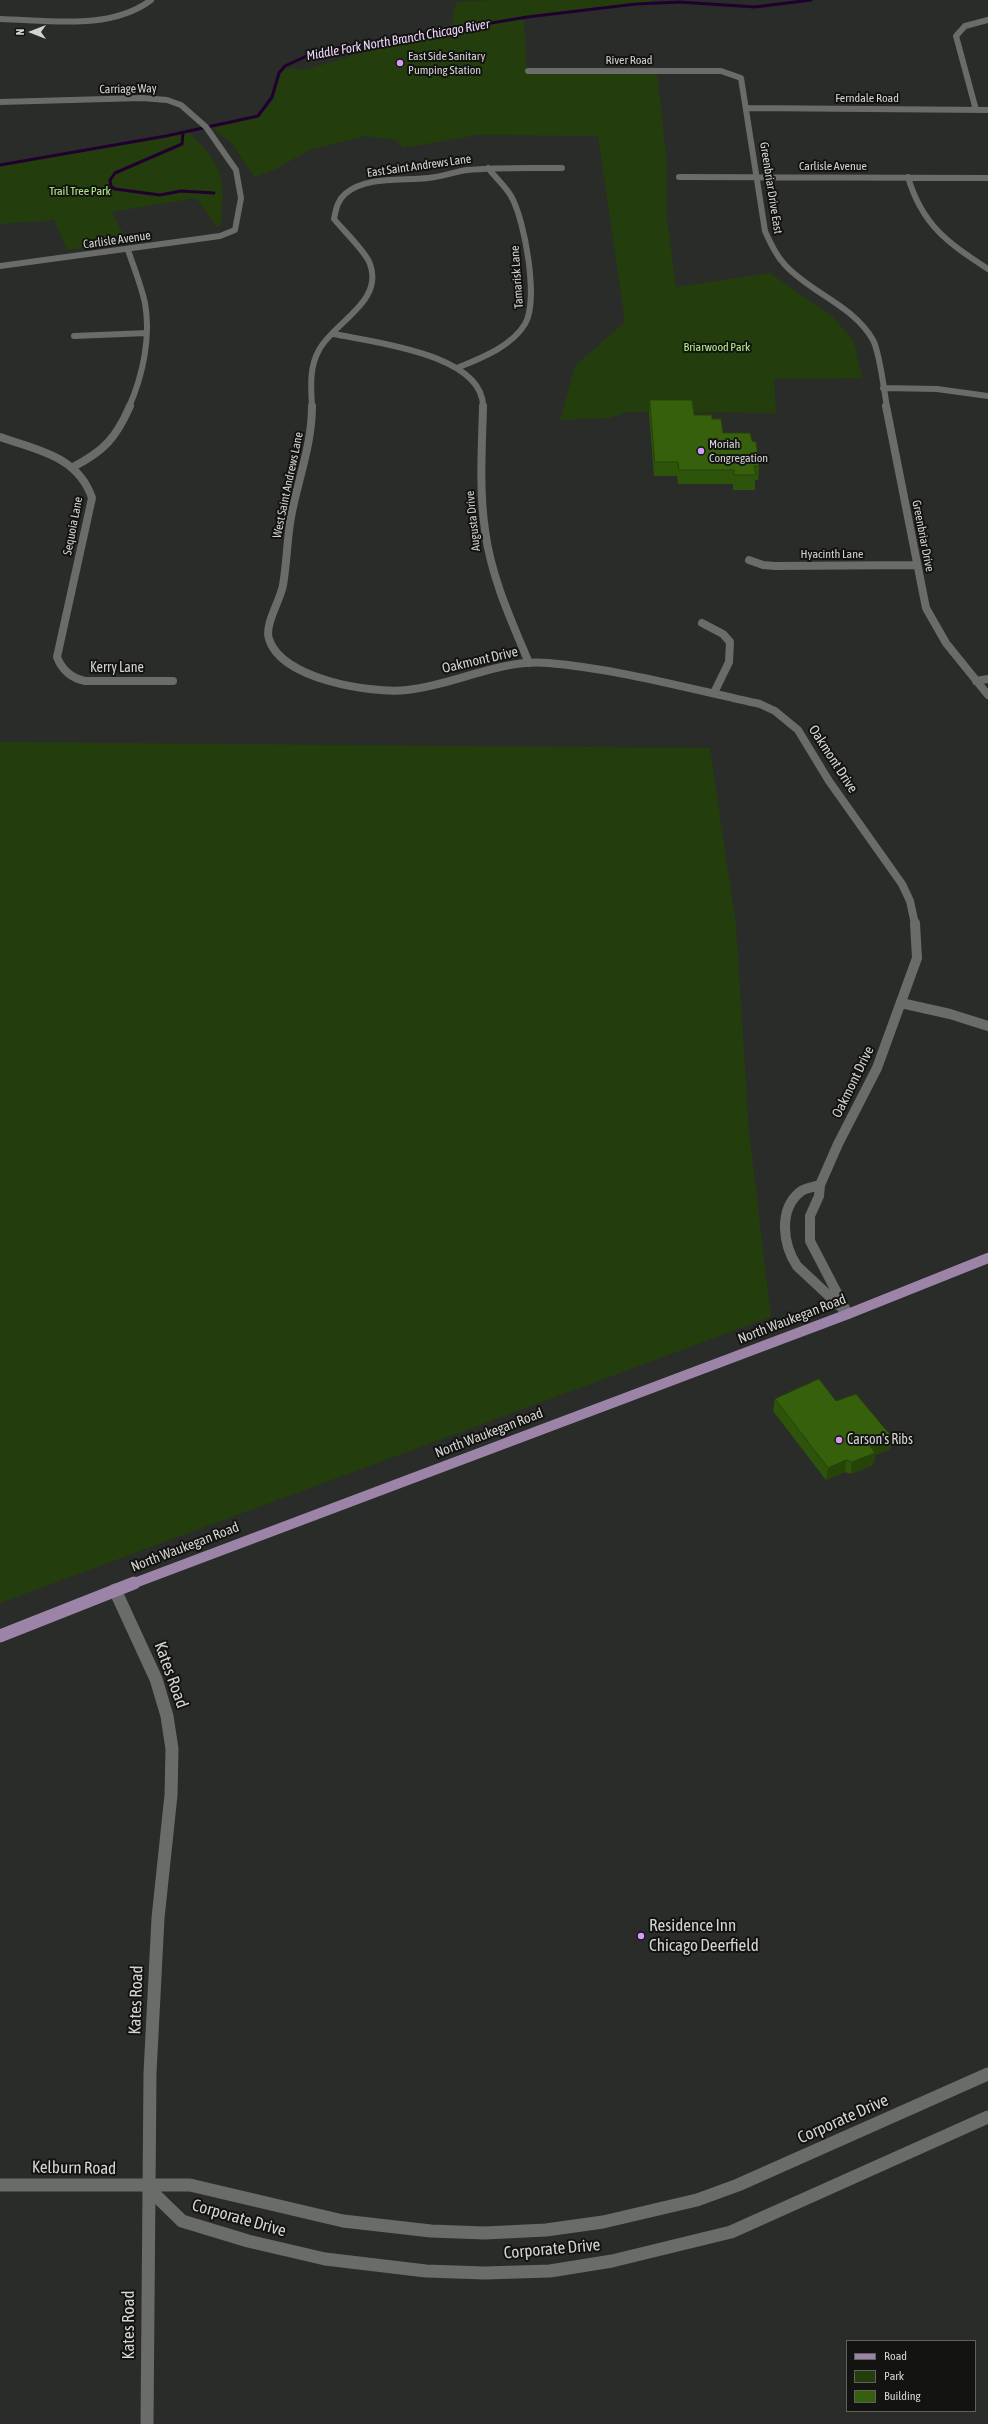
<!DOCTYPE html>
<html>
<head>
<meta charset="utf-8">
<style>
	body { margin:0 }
	#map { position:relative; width:988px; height:2424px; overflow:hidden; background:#2a2c29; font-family:"Asap Condensed",sans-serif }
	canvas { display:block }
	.legend { position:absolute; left:846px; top:2340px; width:130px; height:72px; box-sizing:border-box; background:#131412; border:1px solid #60615f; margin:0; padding:5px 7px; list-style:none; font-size:12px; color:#d3d4d2 }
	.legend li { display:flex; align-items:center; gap:8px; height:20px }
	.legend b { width:20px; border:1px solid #60615f }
	.north { position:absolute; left:12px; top:12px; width:40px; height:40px; -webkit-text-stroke:3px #131412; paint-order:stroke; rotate:270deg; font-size:11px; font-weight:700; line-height:16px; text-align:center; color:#d3d4d2 }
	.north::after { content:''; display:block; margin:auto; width:14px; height:18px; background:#d3d4d2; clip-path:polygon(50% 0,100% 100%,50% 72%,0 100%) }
</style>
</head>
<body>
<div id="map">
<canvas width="988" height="2424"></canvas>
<ul class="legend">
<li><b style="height:5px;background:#9c84a8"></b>Road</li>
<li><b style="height:11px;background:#233e0c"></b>Park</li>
<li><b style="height:11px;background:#36600c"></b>Building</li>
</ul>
<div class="north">N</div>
</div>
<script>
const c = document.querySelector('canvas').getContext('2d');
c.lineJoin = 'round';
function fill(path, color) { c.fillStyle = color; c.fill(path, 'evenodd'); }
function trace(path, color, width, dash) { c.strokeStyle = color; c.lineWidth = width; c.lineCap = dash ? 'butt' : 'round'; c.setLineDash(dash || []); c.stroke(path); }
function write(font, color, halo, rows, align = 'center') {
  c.font = font + ' "Asap Condensed",sans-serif'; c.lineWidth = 4; c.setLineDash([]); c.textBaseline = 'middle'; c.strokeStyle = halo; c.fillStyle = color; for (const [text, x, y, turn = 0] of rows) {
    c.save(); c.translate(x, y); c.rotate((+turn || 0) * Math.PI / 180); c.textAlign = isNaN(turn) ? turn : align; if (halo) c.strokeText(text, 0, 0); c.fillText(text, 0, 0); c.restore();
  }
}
const green = new Path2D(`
	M494 0H653L651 2 507 21 524 19 527 73H657L667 162V217L676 287 770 273 833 317 854 341 862 378 774 379 776 413 629 412 609 418 560 420 575 366 625 322 598 136 478 135 403 148 396 140 366 136 310 150 272 171 254 177 233 145 213 128C235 122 266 120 274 96 277 86 275 78 280 69H308L425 34 451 29 456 2Z
	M189 132C225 168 225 177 221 226L217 227 196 198 112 212 127 242 67 250 54 220 0 224V165Z
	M0 742 710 748 736 925 749 1131 771 1317 0 1603Z`);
const stream = new Path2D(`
	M183 133 182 144 115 173 110 180 111 186 115 189 160 195 181 191 214 193
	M0 165 166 136 258 116 272 97 279 73 285 66 313 53 527 17 636 4 680 2 755 7 811 0`);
const minorFar3 = new Path2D(`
	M0 19C48 20 110 31 151 0
	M528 71H721L741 78 765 231C771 244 776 255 785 265 812 294 853 305 873 340 880 353 884 391 887 407
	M0 102 142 98 167 100 181 105 206 127 236 170 241 198 235 230 220 236 0 266
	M747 108 988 110
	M976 110 956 36 965 26 988 20
	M679 177 988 178
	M908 177C922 225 948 243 988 269
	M128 250C134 268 141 285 145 303 151 337 143 375 129 407
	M334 334C372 342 484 354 483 407
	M74 336 147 333
	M457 368C481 358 511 347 525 324 539 301 525 220 511 196 505 186 495 177 488 168
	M883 388 937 389 988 396
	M312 407C311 387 309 368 319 350 334 322 384 302 370 264 367 253 342 229 334 219 336 210 337 201 345 194 365 176 402 181 428 178 441 177 454 172 467 170 499 167 530 168 562 168`);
const minorFar2 = new Path2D(`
	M312 406C312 445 298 479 291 517 287 539 287 562 283 585 281 599 264 625 269 639 281 679 371 694 407 690 455 685 499 659 548 663 619 669 690 689 760 704L775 711 798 730 829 781 902 884 910 901 915 924
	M483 406C482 447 479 489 485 530 491 577 511 620 529 663
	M886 406 926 608 946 643 988 695
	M0 437C37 450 78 456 92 498L57 657C62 670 71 678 85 681H173
	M73 467C104 451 116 438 130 406
	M749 560 763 565 775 566 916 565
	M702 623 723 634 730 642 729 662 714 693
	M976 681 988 679`);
const minorFar1 = new Path2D(`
	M901 1003 950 1014 988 1026
	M820 1185C813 1187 805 1188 800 1192 778 1210 783 1245 797 1266L842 1308
	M848 1314 810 1241V1216L819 1196 820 1185 838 1144 877 1068 917 958 915 923`);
const minor = new Path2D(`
	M0 2185H190L343 2221 431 2231 485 2233 546 2230 603 2222 697 2200 738 2185 988 2074
	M147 2187 182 2221 248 2241 325 2259 426 2271 485 2273 550 2271 612 2261 731 2232 988 2117`);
const tertiary = new Path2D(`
	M115 1590 156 1679 167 1716 172 1749 171 1795 158 1918 150 2073 147 2424`);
const primaryFar1 = new Path2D(`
	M132 1584 848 1314 988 1258`);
const primary = new Path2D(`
	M0 1636 134 1583`);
const wall = new Path2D(`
	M650 400 694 415 712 419 723 433 759 466 758 480H755V490H733V484H678L677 476H654L649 414Z
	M775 1399 836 1401 892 1437 890 1449 875 1455 873 1465 851 1474 845 1472 826 1480 773 1411Z`);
const shadedWall = new Path2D(`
	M892 1437 890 1449 875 1455 873 1465 851 1474 852 1462 870 1446Z
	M846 1460 845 1472 826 1480 828 1468Z`);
const building = new Path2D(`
	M650 400H692L694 415H712V419H721L723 433H750L752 441 756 442 759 466H754L756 475H734V470H679L678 462H655Z
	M819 1379 836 1401 856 1394 892 1437 870 1446 875 1453 852 1462 846 1460 828 1468 775 1399Z`);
const markers = [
	[400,63,4,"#d89af8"],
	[701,451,4,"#d89af8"],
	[839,1440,4,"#d89af8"],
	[641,1936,4,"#d89af8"]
];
const farPoinames = [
	["East Side Sanitary",408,56],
	["Pumping Station",408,70],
	["Moriah",709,444],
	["Congregation",709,458]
];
const farStreetnames = [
	["River Road",629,60],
	["Carriage Way",128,89,-1],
	["Ferndale Road",867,98],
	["East Saint Andrews Lane",419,166,-8],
	["Carlisle Avenue",833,166],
	["Greenbriar Drive East",771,188,81],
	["Carlisle Avenue",117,240,-8],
	["Tamarisk Lane",517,277,-94],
	["West Saint Andrews Lane",288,485,-78],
	["Augusta Drive",473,521,-96],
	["Sequoia Lane",73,526,-79],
	["Greenbriar Drive",923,536,79],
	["Hyacinth Lane",832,554]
];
const farParknames = [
	["Trail Tree Park",80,191],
	["Briarwood Park",717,347]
];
const farWaternames = [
	["Middle Fork North Branch Chicago River",398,40,-10]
];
const streetNames = [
	["Oakmont Drive",480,660,-13],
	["Kerry Lane",117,668],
	["Oakmont Drive",833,759,57],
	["Oakmont Drive",853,1082,-64],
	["North Waukegan Road",792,1319,-21],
	["North Waukegan Road",489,1433,-21],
	["North Waukegan Road",185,1547,-21]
];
const poiNames = [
	["Carson's Ribs",847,1440]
];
const nearStreetnames = [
	["Kates Road",171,1675,70],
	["Kates Road",136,2000,-88],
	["Corporate Drive",843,2119,-24],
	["Kelburn Road",74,2168,1],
	["Corporate Drive",239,2218,16],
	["Corporate Drive",552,2249,-5],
	["Kates Road",129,2325,-90]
];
const nearPoinames = [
	["Residence Inn",649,1926],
	["Chicago Deerfield",649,1946]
];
fill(green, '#233e0c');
trace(stream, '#21002f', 3);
trace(minorFar3, '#6a6c69', 6);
trace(minorFar2, '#6a6c69', 8);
trace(minorFar1, '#6a6c69', 10);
trace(minor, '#6a6c69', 13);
trace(tertiary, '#6a6c69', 13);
trace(primaryFar1, '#9c84a8', 10);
trace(primary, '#9c84a8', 13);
fill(wall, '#2e530a');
fill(shadedWall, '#264308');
fill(building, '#36600c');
trace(building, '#264308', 1);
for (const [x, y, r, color] of markers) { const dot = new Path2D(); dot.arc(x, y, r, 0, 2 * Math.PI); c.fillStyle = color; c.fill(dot); trace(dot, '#131412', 1.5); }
write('12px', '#d3d4d2', '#131412', farPoinames, 'left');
write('12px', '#d3d4d2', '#131412', farStreetnames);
write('12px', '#b1ef86', '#131412', farParknames);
write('italic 13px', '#efd6fd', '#131412', farWaternames);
write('14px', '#d3d4d2', '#131412', streetNames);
write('14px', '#d3d4d2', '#131412', poiNames, 'left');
write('17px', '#d3d4d2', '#131412', nearStreetnames);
write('17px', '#d3d4d2', '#131412', nearPoinames, 'left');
</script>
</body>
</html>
